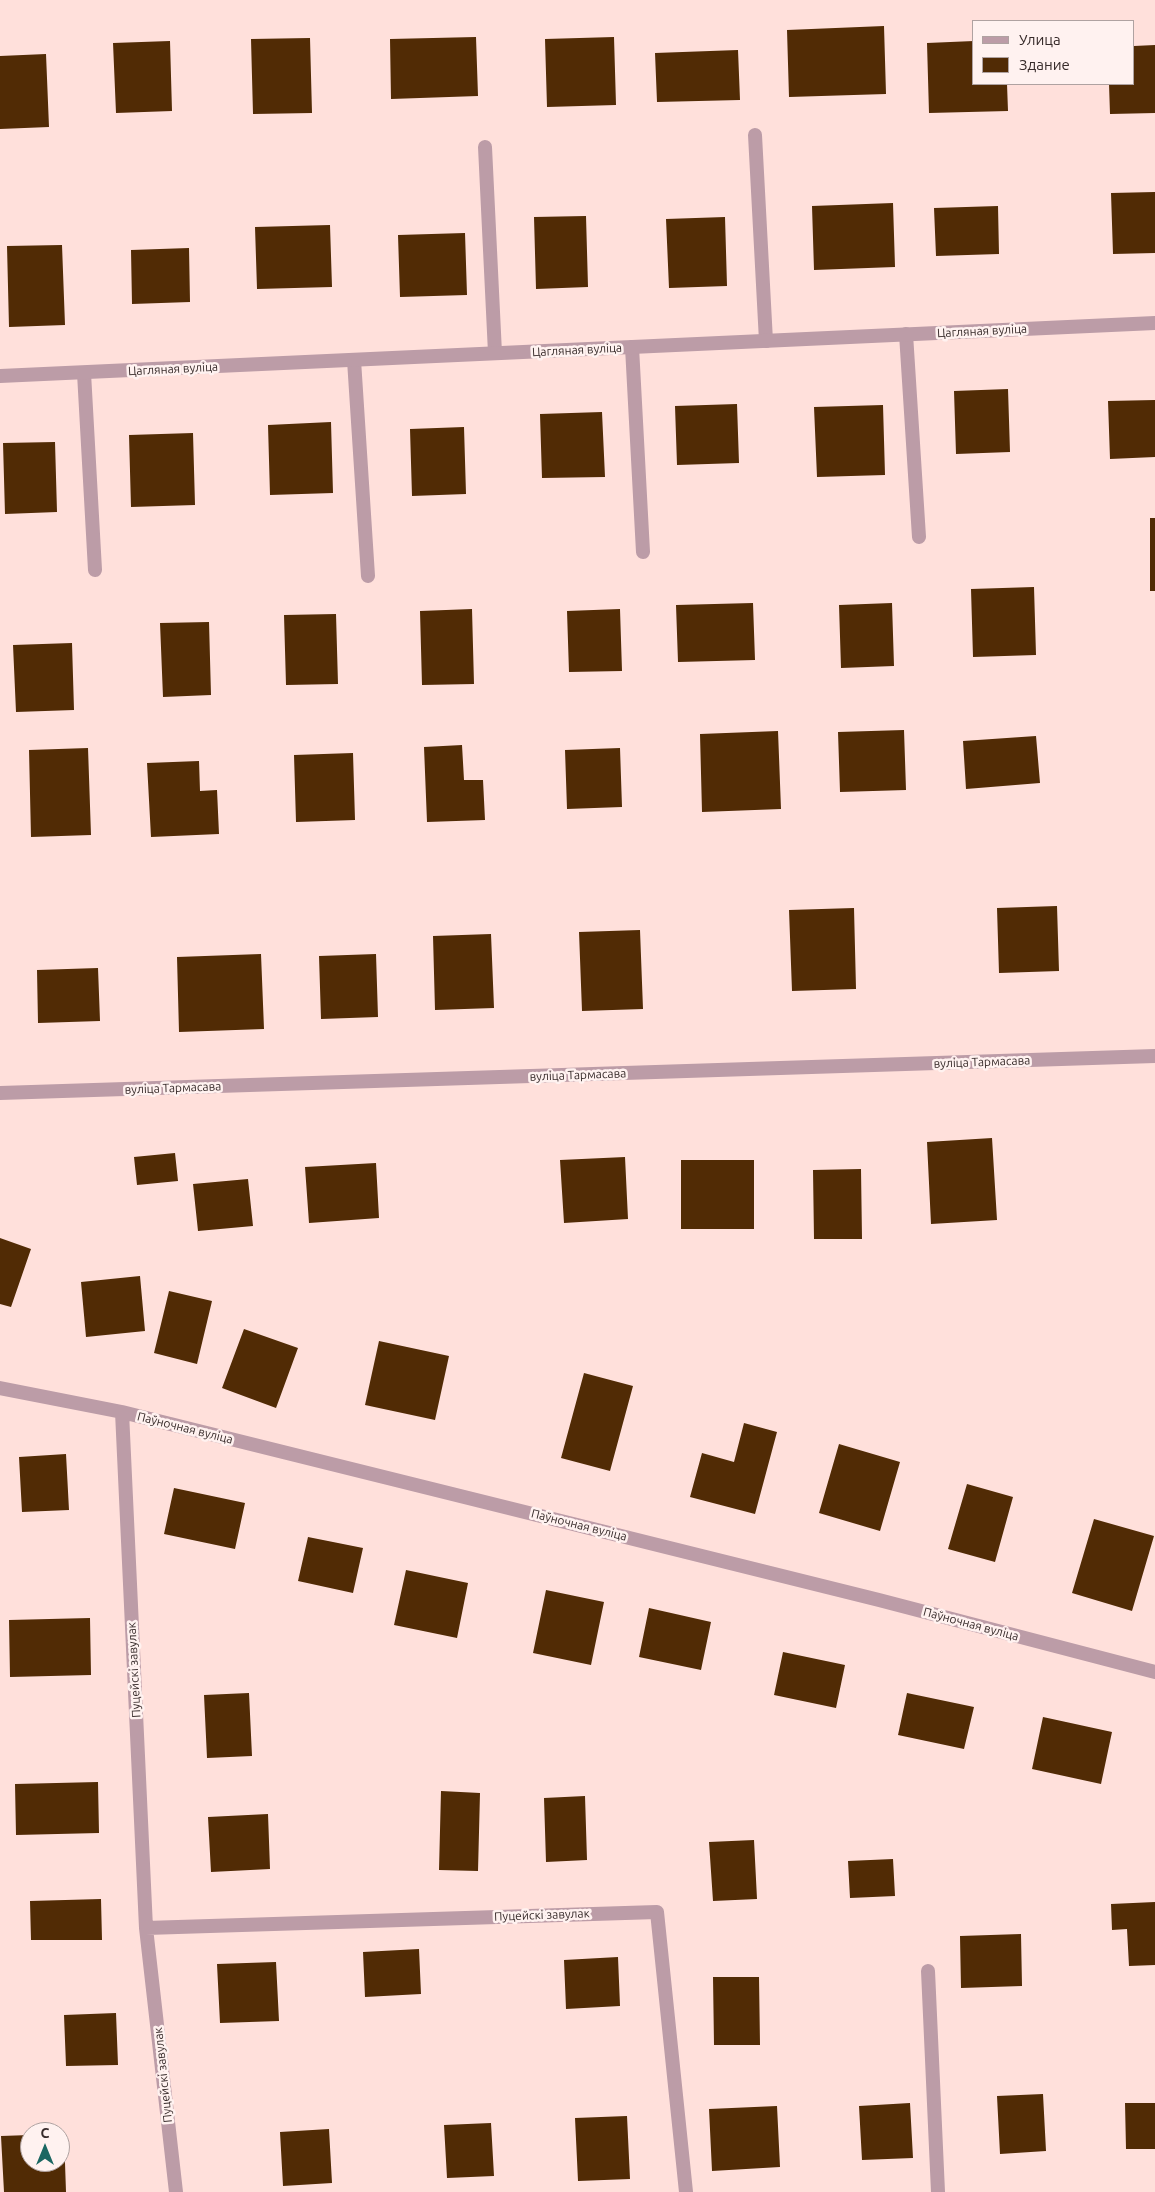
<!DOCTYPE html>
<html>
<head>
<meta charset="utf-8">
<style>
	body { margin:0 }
	#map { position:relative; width:1155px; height:2192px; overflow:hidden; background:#ffe0db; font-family:Ubuntu,sans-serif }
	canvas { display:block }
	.legend { position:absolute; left:972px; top:20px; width:162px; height:65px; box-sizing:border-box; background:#fff2f0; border:1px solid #afa2a1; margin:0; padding:6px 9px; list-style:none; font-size:15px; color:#372b2a }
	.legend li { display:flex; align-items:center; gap:10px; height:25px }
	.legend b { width:25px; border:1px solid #afa2a1 }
	.north { position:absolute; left:20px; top:2122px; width:50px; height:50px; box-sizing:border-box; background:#fff2f0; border:1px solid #afa2a1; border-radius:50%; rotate:0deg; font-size:14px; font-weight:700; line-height:20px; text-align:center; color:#372b2a }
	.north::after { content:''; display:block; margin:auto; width:18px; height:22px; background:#1b6762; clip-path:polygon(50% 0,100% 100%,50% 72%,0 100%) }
</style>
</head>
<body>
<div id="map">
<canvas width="1155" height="2192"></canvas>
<ul class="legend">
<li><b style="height:6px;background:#bc9ca7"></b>Улица</li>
<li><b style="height:14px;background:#512b05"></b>Здание</li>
</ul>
<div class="north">С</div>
</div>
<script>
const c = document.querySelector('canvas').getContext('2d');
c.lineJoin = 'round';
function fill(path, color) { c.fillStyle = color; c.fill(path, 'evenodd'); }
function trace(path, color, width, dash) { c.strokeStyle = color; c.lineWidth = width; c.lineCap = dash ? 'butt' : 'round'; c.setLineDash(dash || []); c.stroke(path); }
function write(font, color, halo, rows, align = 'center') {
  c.font = font + ' Ubuntu,sans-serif'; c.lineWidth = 5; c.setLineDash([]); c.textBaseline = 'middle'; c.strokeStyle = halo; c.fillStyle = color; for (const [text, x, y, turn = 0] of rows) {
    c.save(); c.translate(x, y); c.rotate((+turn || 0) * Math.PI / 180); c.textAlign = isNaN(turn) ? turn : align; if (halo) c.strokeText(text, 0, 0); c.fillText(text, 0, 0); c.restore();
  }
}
const building = new Path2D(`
	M884 26 886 94 789 97 787 30Z
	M476 37 478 96 391 99 390 39Z
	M614 37 616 105 547 107 545 39Z
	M310 38 312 113 253 114 251 39Z
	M170 41 172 111 116 113 113 43Z
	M974 41V84H1007L1008 111 929 113 927 43Z
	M1155 45V113L1110 114 1109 84H1134V46Z
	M738 50 740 100 657 102 655 53Z
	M46 54 49 127 0 129V56Z
	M1155 192V253L1113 254 1111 193Z
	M893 203 895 267 814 270 812 206Z
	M998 206 999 254 936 256 934 208Z
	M586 216 588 287 536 289 534 217Z
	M725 217 727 286 669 288 666 219Z
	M330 225 332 287 257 289 255 227Z
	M465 233 467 295 400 297 398 235Z
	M62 245 65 325 9 327 7 246Z
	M189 248 190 302 132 304 131 250Z
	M1008 389 1010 452 956 454 954 391Z
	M1155 400V457L1110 459 1108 401Z
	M737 404 739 463 677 465 675 406Z
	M883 405 885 475 817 477 814 407Z
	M602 412 605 477 542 478 540 414Z
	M331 422 333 493 270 495 268 425Z
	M464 427 466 494 412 496 410 429Z
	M193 433 195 505 131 507 129 435Z
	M55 442 57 512 5 514 3 443Z
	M1150 518H1155V591H1150Z
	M1034 587 1036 655 973 657 971 589Z
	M753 603 755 660 678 662 676 605Z
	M892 603 894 666 841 668 839 605Z
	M472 609 474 684 422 685 420 611Z
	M620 609 622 671 569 672 567 611Z
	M336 614 338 684 286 685 284 615Z
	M209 622 211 695 163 697 160 623Z
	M72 643 74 710 16 712 13 645Z
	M904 730 906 790 840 792 838 732Z
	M778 731 781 809 702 812 700 734Z
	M1036 736 1040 783 966 789 963 741Z
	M462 745 464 780H483L485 820 427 822 424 747Z
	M88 748 91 835 31 837 29 750Z
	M620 748 622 807 567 809 565 750Z
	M353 753 355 820 296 822 294 755Z
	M199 761 200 791 217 790 219 834 151 837 147 763Z
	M1057 906 1059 971 999 973 997 908Z
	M854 908 856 989 792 991 789 910Z
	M640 930 643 1009 582 1011 579 932Z
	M491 934 494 1008 435 1010 433 936Z
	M261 954 264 1029 179 1032 177 957Z
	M376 954 378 1017 321 1019 319 956Z
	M98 968 100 1021 38 1023 37 970Z
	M992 1138 997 1220 931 1224 927 1142Z
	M175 1153 178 1181 137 1185 134 1157Z
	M625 1157 628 1219 564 1223 560 1160Z
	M681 1160H754V1229H681Z
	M376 1163 379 1218 309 1223 305 1167Z
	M861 1169 862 1239H814L813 1170Z
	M248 1179 253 1226 198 1231 193 1184Z
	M0 1238 31 1249 11 1307 0 1304Z
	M140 1276 145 1331 86 1337 81 1282Z
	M169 1291 212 1301 197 1364 154 1353Z
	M244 1329 298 1348 276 1408 222 1388Z
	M379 1341 449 1356 435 1420 365 1405Z
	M584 1373 633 1386 610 1471 561 1458Z
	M744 1423 777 1432 755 1514 690 1497 702 1453 734 1462Z
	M839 1444 900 1462 880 1531 819 1513Z
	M66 1454 69 1510 22 1512 19 1457Z
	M967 1484 1013 1497 995 1562 948 1549Z
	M174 1488 245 1503 235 1549 164 1534Z
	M1094 1519 1154 1536 1132 1611 1072 1593Z
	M308 1537 363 1548 353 1593 298 1581Z
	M406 1570 468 1583 457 1638 394 1625Z
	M546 1590 604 1602 591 1665 533 1653Z
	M649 1608 711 1622 701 1670 639 1657Z
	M90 1618 91 1675 10 1677 9 1620Z
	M783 1652 845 1665 836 1708 774 1695Z
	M249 1693 252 1756 207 1758 204 1695Z
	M907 1693 974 1707 964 1749 898 1735Z
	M1043 1717 1112 1732 1101 1784 1032 1769Z
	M98 1782 99 1833 16 1835 15 1784Z
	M441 1791 480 1793 478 1871 439 1870Z
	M585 1796 587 1860 546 1862 544 1798Z
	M268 1814 270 1869 211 1872 208 1817Z
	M754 1840 757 1899 713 1901 709 1842Z
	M893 1859 895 1896 850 1898 848 1861Z
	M101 1899 102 1940H31L30 1901Z
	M1155 1902V1965L1129 1966 1127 1929 1112 1930 1111 1904Z
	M1021 1934 1022 1986 961 1988 960 1936Z
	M419 1949 421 1994 365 1997 363 1952Z
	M618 1957 620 2006 566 2009 564 1960Z
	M276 1962 279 2021 220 2023 217 1964Z
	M713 1977H759L760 2045H714Z
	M116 2013 118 2065 66 2066 64 2015Z
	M1043 2094 1046 2151 1000 2154 997 2096Z
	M910 2103 913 2158 862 2160 859 2106Z
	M1125 2103H1155V2149H1126Z
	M777 2106 780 2167 712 2171 709 2109Z
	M627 2116 630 2179 578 2181 575 2118Z
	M491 2123 494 2176 447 2178 444 2125Z
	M329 2129 332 2183 283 2186 280 2132Z
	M60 2134H64L66 2192H4L1 2136 30 2135V2162H60Z`);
const service = new Path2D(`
	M755 135 766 341
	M485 147 495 353
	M906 334 919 537
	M632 347 643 552
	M354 360 368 576
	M84 373 95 570
	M928 1971 938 2192`);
const minor = new Path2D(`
	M0 376 1155 323
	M0 1093 1155 1056
	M0 1388 122 1412 879 1600 1155 1672
	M122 1412 146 1928 176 2192
	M146 1928 657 1912 686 2192`);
const streetNames = [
	["Цагляная вуліца",982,331,-3],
	["Цагляная вуліца",577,350,-3],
	["Цагляная вуліца",173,369,-3],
	["вуліца Тармасава",982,1062,-2],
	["вуліца Тармасава",578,1075,-2],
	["вуліца Тармасава",173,1088,-2],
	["Паўночная вуліца",185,1428,14],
	["Паўночная вуліца",579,1525,14],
	["Паўночная вуліца",971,1624,15],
	["Пуцейскі завулак",134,1670,-93],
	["Пуцейскі завулак",542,1915,-2],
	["Пуцейскі завулак",163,2075,-96]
];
fill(building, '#512b05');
trace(service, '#bc9ca7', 14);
trace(minor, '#bc9ca7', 14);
write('12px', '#372b2a', '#fff2f0', streetNames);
</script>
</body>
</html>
